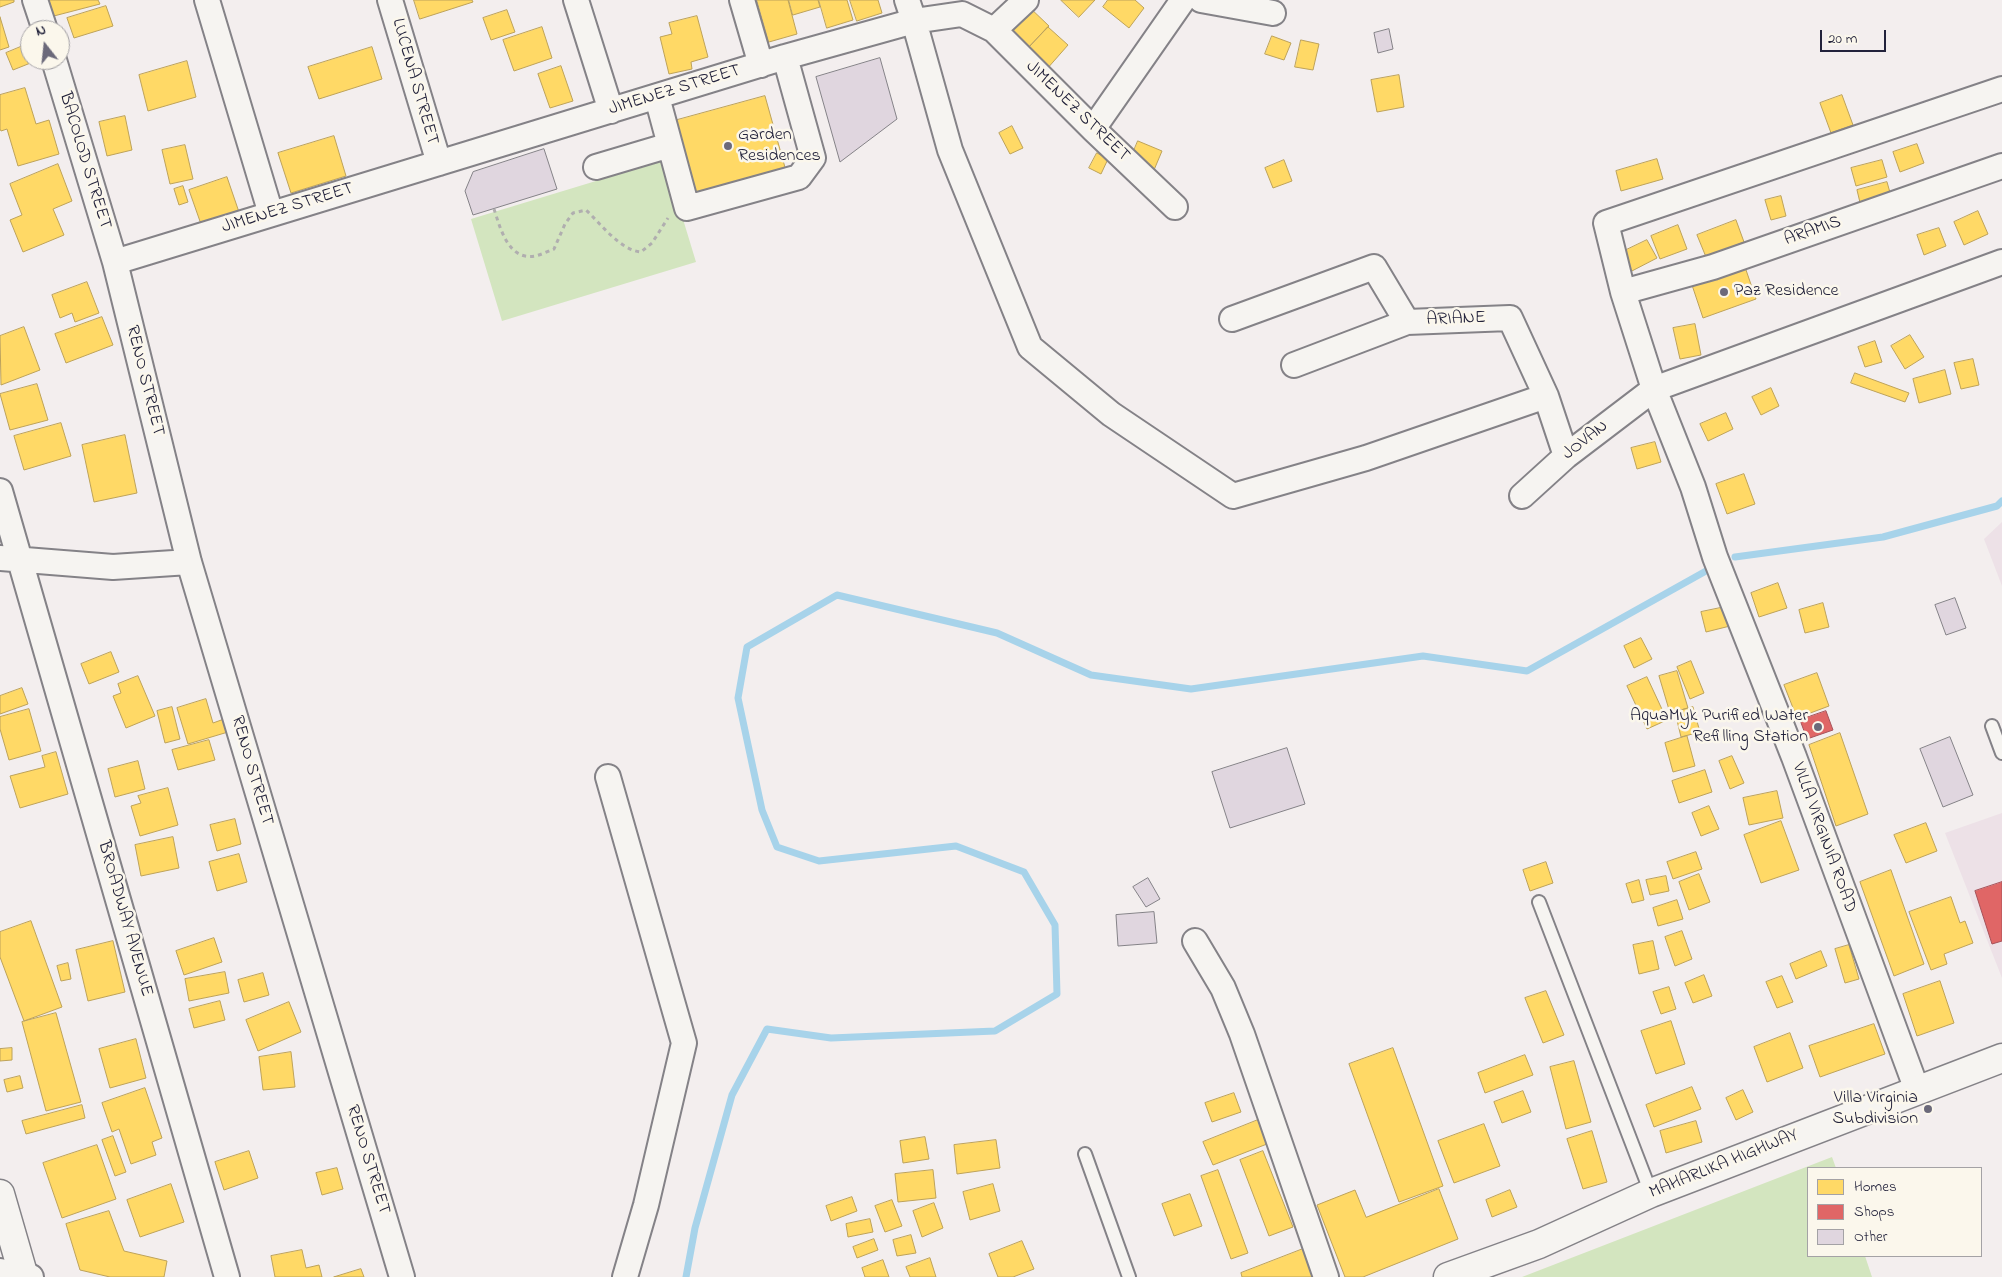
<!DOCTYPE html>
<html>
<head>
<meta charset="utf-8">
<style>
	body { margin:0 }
	#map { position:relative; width:2002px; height:1277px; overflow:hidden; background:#f3eeee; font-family:"Indie Flower",sans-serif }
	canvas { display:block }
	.legend { position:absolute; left:1807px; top:1167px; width:175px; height:90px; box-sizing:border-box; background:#fbf7ec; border:1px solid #a4a2a5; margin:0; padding:6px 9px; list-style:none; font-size:15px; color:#22223b }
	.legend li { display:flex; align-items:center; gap:10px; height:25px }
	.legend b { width:25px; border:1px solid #a4a2a5 }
	.north { position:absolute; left:20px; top:20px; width:50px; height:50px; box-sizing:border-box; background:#fbf7ec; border:1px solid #a4a2a5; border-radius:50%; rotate:344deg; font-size:14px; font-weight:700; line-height:20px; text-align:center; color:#22223b }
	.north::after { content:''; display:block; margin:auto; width:18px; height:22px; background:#6b697a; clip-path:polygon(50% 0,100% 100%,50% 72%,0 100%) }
	.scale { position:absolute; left:1820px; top:30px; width:66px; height:22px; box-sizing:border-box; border:2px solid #22223b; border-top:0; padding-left:6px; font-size:15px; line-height:18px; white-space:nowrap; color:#22223b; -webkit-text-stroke:4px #fbf7ec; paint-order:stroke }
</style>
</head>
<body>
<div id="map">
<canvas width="2002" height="1277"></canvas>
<ul class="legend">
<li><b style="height:14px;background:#ffd966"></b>Homes</li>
<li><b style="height:14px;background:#e06666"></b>Shops</li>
<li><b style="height:14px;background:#e0d6df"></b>Other</li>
</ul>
<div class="north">N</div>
<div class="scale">20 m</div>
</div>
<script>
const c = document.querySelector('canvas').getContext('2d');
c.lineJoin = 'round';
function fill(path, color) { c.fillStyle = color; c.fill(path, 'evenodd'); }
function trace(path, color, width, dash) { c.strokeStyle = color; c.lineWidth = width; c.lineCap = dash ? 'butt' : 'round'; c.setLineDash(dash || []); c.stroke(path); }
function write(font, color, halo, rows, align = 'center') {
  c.font = font + ' "Indie Flower",sans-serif'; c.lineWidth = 5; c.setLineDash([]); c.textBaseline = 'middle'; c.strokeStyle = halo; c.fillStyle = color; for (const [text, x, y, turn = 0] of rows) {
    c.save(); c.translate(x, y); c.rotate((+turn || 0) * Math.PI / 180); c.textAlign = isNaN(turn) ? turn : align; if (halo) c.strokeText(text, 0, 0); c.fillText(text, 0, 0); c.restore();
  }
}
const built = new Path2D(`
	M2002 522V586L1984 539Z
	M2002 813V978L1945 833Z`);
const green = new Path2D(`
	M665 160 696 262 502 321 471 219Z
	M1832 1157 1836 1168H1808V1256H1865L1872 1277H1522Z`);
const homes = new Path2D(`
	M0 0H14V2L0 7Z
	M46 0H98L100 4 50 17Z
	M414 0H472L473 2 420 19Z
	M757 0H788L797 34 769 42Z
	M789 0H818L820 7 793 15Z
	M819 0H847L853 20 827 28Z
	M850 0H878L882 13 857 21Z
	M1061 0H1095L1079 17Z
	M1108 0H1135L1144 8 1129 28 1103 7Z
	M1027 5 1049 26 1022 54 1000 33Z
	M106 6 113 26 74 38 67 18Z
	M507 10 515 32 491 40 483 18Z
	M697 16 708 57 691 62 692 69 669 74 660 37 672 34 669 23Z
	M0 17 9 47 0 50Z
	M542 27 552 58 514 71 503 40Z
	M1048 27 1068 45 1046 70 1025 52Z
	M1272 36 1291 43 1284 60 1265 54Z
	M1301 40 1319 44 1313 70 1295 67Z
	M30 43V60H38L13 70 6 53Z
	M372 47 382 79 319 99 308 67Z
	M187 61 196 97 148 111 139 75Z
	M561 66 573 101 550 108 538 74Z
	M1399 75 1404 107 1377 112 1371 80Z
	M25 88 36 124 49 120 59 154 18 166 7 129 1 131 0 129V95Z
	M1842 95 1853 125 1831 133 1820 103Z
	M765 96 786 171 691 197 670 122Z
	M125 116 132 150 107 156 99 122Z
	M1012 126 1023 148 1010 154 999 133Z
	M334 136 346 176 291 193 278 153Z
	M1138 141 1162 151 1154 170 1130 160Z
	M1917 144 1924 163 1900 172 1893 152Z
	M185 145 193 179 170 184 162 150Z
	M1097 153 1108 159 1101 174 1089 168Z
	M1657 159 1663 179 1621 191 1616 171Z
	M1284 160 1292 181 1273 188 1265 168Z
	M1882 160 1887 177 1856 186 1851 168Z
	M58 164 72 201 53 209 64 235 23 252 10 220 22 215 10 184Z
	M227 177 240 215 202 227 189 190Z
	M1887 182 1893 203 1862 211 1857 190Z
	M183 186 188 202 179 205 174 189Z
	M1781 196 1786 216 1771 220 1765 200Z
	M1978 211 1988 234 1964 245 1954 222Z
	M1736 220 1744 242 1706 257 1697 235Z
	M1678 225 1687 249 1660 259 1651 236Z
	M1939 228 1946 246 1924 255 1917 235Z
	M1647 240 1657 258 1628 273 1618 254Z
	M1745 267 1756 299 1703 318 1692 285Z
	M87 282 99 313 75 322 72 313 60 318 52 295Z
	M102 317 113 345 66 363 55 334Z
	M1695 324 1701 355 1680 359 1673 328Z
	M24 327 40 370 1 385 0 336Z
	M1910 335 1924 357 1905 369 1891 346Z
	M1875 341 1882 362 1865 367 1858 347Z
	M1973 359 1979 385 1961 389 1954 363Z
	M1945 370 1951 394 1919 403 1913 379Z
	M1855 373 1909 393 1905 402 1851 383Z
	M37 384 48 420 10 430 0 394Z
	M1771 388 1779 406 1761 415 1752 397Z
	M1726 413 1733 429 1708 441 1700 424Z
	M61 423 71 456 24 470 14 436Z
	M125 435 137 493 94 502 82 445Z
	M1655 442 1661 462 1637 469 1631 448Z
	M1744 474 1755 504 1727 514 1716 484Z
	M1778 583 1787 608 1759 617 1751 593Z
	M1823 603 1829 627 1805 633 1799 610Z
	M1725 607 1730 626 1706 632 1701 612Z
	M1641 638 1652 659 1634 668 1624 646Z
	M111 652 119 672 89 684 81 664Z
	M1691 661 1704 693 1690 699 1677 667Z
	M1677 671 1688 708 1670 713 1659 676Z
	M1817 673 1829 706 1797 718 1784 685Z
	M138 676 155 716 126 728 113 696 121 693 118 684Z
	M1647 677 1667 720 1647 729 1627 686Z
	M22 688 28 704 0 714V696Z
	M206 699 213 723 224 719 228 732 188 744 177 708Z
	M172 707 180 739 165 743 157 711Z
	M1693 707 1700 732 1681 737 1675 712Z
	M29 709 41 751 9 760 0 729V717Z
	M1840 733 1868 814 1836 826 1809 745Z
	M1687 736 1695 766 1673 772 1665 743Z
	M209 740 215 760 178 770 172 750Z
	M56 752 68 794 20 808 10 776 45 767 42 756Z
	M1732 756 1744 783 1730 789 1719 761Z
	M138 761 145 789 115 797 108 769Z
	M1705 770 1712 792 1679 803 1672 781Z
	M168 788 178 825 140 836 131 806 141 803 138 796Z
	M1777 791 1783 818 1749 825 1743 798Z
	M1709 806 1719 829 1701 836 1692 813Z
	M235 819 241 844 217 851 210 825Z
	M1781 821 1799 870 1761 883 1744 835Z
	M1926 823 1937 851 1906 863 1894 835Z
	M173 837 179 868 141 876 135 845Z
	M1696 852 1702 869 1673 879 1667 862Z
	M239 854 247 882 217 891 209 862Z
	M1546 862 1553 883 1530 891 1523 870Z
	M1891 870 1924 964 1894 976 1860 882Z
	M1699 874 1710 902 1689 910 1679 882Z
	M1666 876 1669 891 1650 895 1646 880Z
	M1639 880 1644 900 1632 903 1626 884Z
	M1951 897 1960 923 1965 921 1973 943 1944 954 1947 964 1931 970 1909 912Z
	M1677 900 1683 919 1658 926 1653 908Z
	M31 921 62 1007 24 1021 0 957V932Z
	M1682 931 1692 959 1675 966 1665 937Z
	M214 938 222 962 184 975 176 951Z
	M113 941 125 992 88 1001 76 950Z
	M1653 941 1659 969 1639 974 1633 945Z
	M1849 945 1859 979 1845 983 1835 949Z
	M1821 951 1827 966 1796 979 1790 964Z
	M68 963 71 979 61 981 57 966Z
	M225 972 229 993 189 1001 185 979Z
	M263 973 269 995 244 1002 238 980Z
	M1704 975 1712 996 1693 1003 1685 983Z
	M1782 976 1793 1002 1777 1008 1766 982Z
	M1940 981 1954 1023 1917 1036 1903 994Z
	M1669 987 1676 1009 1661 1014 1653 992Z
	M1546 991 1564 1035 1543 1043 1525 998Z
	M220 1001 225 1020 194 1028 189 1009Z
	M289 1002 301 1032 258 1051 246 1020Z
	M56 1013 81 1102 46 1111 22 1022Z
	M1671 1021 1685 1064 1656 1074 1641 1031Z
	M1874 1024 1885 1054 1820 1077 1809 1046Z
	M1790 1033 1803 1068 1767 1082 1754 1047Z
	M136 1039 146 1078 110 1088 99 1049Z
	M12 1048V1060L0 1061V1049Z
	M1393 1048 1443 1186 1399 1202 1349 1064Z
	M291 1052 295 1087 263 1090 259 1057Z
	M1525 1055 1533 1075 1485 1093 1478 1073Z
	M1574 1061 1591 1122 1566 1129 1550 1067Z
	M20 1076 23 1088 7 1092 4 1080Z
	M1692 1087 1701 1109 1654 1127 1646 1105Z
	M145 1088 162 1138 152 1142 156 1155 131 1164 119 1129 112 1132 102 1103Z
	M1743 1090 1753 1112 1736 1120 1726 1098Z
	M1523 1091 1531 1112 1502 1123 1494 1102Z
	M1234 1093 1241 1112 1212 1122 1205 1103Z
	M82 1105 85 1118 26 1134 22 1121Z
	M1258 1120 1267 1144 1213 1165 1203 1142Z
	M1696 1121 1702 1142 1666 1153 1660 1131Z
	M1484 1124 1500 1166 1454 1183 1438 1141Z
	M1592 1131 1607 1182 1583 1189 1567 1139Z
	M113 1136 126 1172 115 1176 102 1140Z
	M925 1137 929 1159 903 1163 900 1141Z
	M996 1140 1000 1168 957 1174 954 1145Z
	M97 1145 116 1199 62 1218 43 1163Z
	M249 1151 258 1178 224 1190 215 1162Z
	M1263 1151 1293 1227 1269 1236 1240 1160Z
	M337 1168 343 1189 322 1195 316 1173Z
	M933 1170 936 1198 898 1202 895 1174Z
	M1218 1170 1248 1253 1231 1259 1201 1176Z
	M171 1184 184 1222 140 1237 127 1200Z
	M993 1184 1000 1211 970 1220 963 1192Z
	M1439 1189 1458 1239 1363 1277H1345L1317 1205 1355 1190 1366 1217Z
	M1510 1190 1517 1207 1492 1217 1486 1200Z
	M1190 1194 1202 1226 1174 1236 1162 1204Z
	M852 1197 857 1211 831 1221 826 1206Z
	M892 1200 902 1226 885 1232 875 1206Z
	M934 1203 943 1228 922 1237 913 1211Z
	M109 1211 124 1251 167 1261 164 1277H110L80 1270 66 1224Z
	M870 1219 873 1232 848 1237 846 1224Z
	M911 1235 916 1253 897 1256 893 1240Z
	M874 1239 878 1250 857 1258 853 1247Z
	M1022 1241 1034 1269 1013 1277H998L989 1254Z
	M1303 1249 1314 1277H1242L1241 1273Z
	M302 1250 306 1268 319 1265 322 1277H275L271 1256Z
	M930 1258 936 1277H910L906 1267Z
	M883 1260 889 1277H865L862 1268Z
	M361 1269 364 1277H334Z`);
const shops = new Path2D(`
	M1826 711 1833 730 1807 739 1800 720Z
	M2002 882V941L1992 944 1975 891Z`);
const stream = new Path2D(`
	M1735 557 1883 537 1997 506 2002 501
	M686 1277 695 1228 732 1095 767 1029 831 1038 995 1031 1057 994 1055 925 1024 872 956 846 819 861 777 847 762 810 738 698 747 647 837 595 997 633 1091 675 1191 689 1423 656 1527 671 1706 571`);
const building = new Path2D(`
	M1389 29 1393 49 1378 53 1374 33Z
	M880 58 897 119 840 162 816 77Z
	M544 149 557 189 473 215 465 191 473 172Z
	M1955 598 1966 628 1946 635 1935 605Z
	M1950 737 1973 795 1943 807 1920 749Z
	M1287 748 1305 804 1230 828 1212 772Z
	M1148 878 1160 899 1146 907 1133 887Z
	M1154 912 1157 943 1118 946 1116 915Z`);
const path = new Path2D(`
	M494 209C500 227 508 261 535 256 541 255 548 251 554 249L565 224 573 213 586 210C601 224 620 250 641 252L652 243 668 218`);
const lane = new Path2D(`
	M1992 726 2002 753
	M1539 902 1651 1193
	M1085 1154 1129 1277`);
const street = new Path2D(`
	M35 0 45 30
	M207 0 271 214
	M390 0 439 163
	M576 0 611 111
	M742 0 761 65
	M907 0 914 21 950 150 1030 347 1111 414 1233 496 1366 458 1546 396
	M1201 0 1273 13
	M994 30 1026 0
	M54 60 115 262 189 562 402 1277
	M657 97 687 208 799 177 813 158 785 57
	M1093 129 1183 0
	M596 167 670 145
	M115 262 785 57 914 21 962 14 994 30 1093 129 1175 207
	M1623 292 1713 267 2002 166
	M1232 319 1374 267 1407 322 1510 318 1546 396 1566 456
	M1294 365 1407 322
	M0 491 227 1277
	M1522 496 1566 456 1654 389 2002 262
	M0 558 113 567 189 562
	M608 777 684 1043 646 1205 625 1277
	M1195 941 1223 988 1242 1034 1326 1277
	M1917 1090 1794 757 1715 557 1693 487 1654 389 1623 292 1606 223 2002 89
	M0 1271 31 1277`);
const secondary = new Path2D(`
	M0 1194 24 1277`);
const primary = new Path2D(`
	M1448 1277 1539 1244 1651 1193 2002 1058`);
const markers = [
	[728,146,5,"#6b697a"],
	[1724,292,5,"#6b697a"],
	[1818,727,5,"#6b697a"],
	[1928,1109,5,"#6b697a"]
];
const streetNames = [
	["LUCENA STREET",414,82,74],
	["JIMENEZ STREET",675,91,-17],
	["JIMENEZ STREET",1077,112,44],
	["BACOLOD STREET",84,161,73],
	["JIMENEZ STREET",288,209,-17],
	["ARAMIS",1813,232,-19],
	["ARIANE",1456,320,-2],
	["RENO STREET",144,381,76],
	["JOVAN",1586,441,-38],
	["RENO STREET",251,771,74],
	["VILLA VIRGINIA ROAD",1823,838,70],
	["BROADWAY AVENUE",124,919,74],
	["RENO STREET",367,1160,73],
	["MAHARLIKA HIGHWAY",1724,1165,-22]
];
const poiNames = [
	["Garden",738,136],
	["Residences",738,157],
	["Paz Residence",1734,292],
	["AquaMyk Purified Water",1808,717,"right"],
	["Refilling Station",1808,738,"right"],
	["Villa Virginia",1918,1099,"right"],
	["Subdivision",1918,1120,"right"]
];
fill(built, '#ede1e7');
fill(green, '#d3e5bf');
fill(homes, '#ffd966');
trace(homes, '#bda259', 1);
fill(shops, '#e06666');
trace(shops, '#a75259', 1);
trace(stream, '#a7d3ea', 7);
fill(building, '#e0d6df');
trace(building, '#848287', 1);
trace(lane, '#848287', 16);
trace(street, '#848287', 28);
trace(secondary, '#848287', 31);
trace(primary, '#848287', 31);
trace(path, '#b0aeaf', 3, [4, 4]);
trace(lane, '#f6f4f1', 12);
trace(street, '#f6f4f1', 24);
trace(secondary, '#f6f4f1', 28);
trace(primary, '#f6f4f1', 28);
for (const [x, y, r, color] of markers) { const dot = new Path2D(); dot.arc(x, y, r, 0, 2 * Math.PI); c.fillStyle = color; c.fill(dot); trace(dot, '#fbf7ec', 2); }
write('18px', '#22223b', '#fbf7ec', streetNames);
write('18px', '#22223b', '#fbf7ec', poiNames, 'left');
</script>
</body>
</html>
